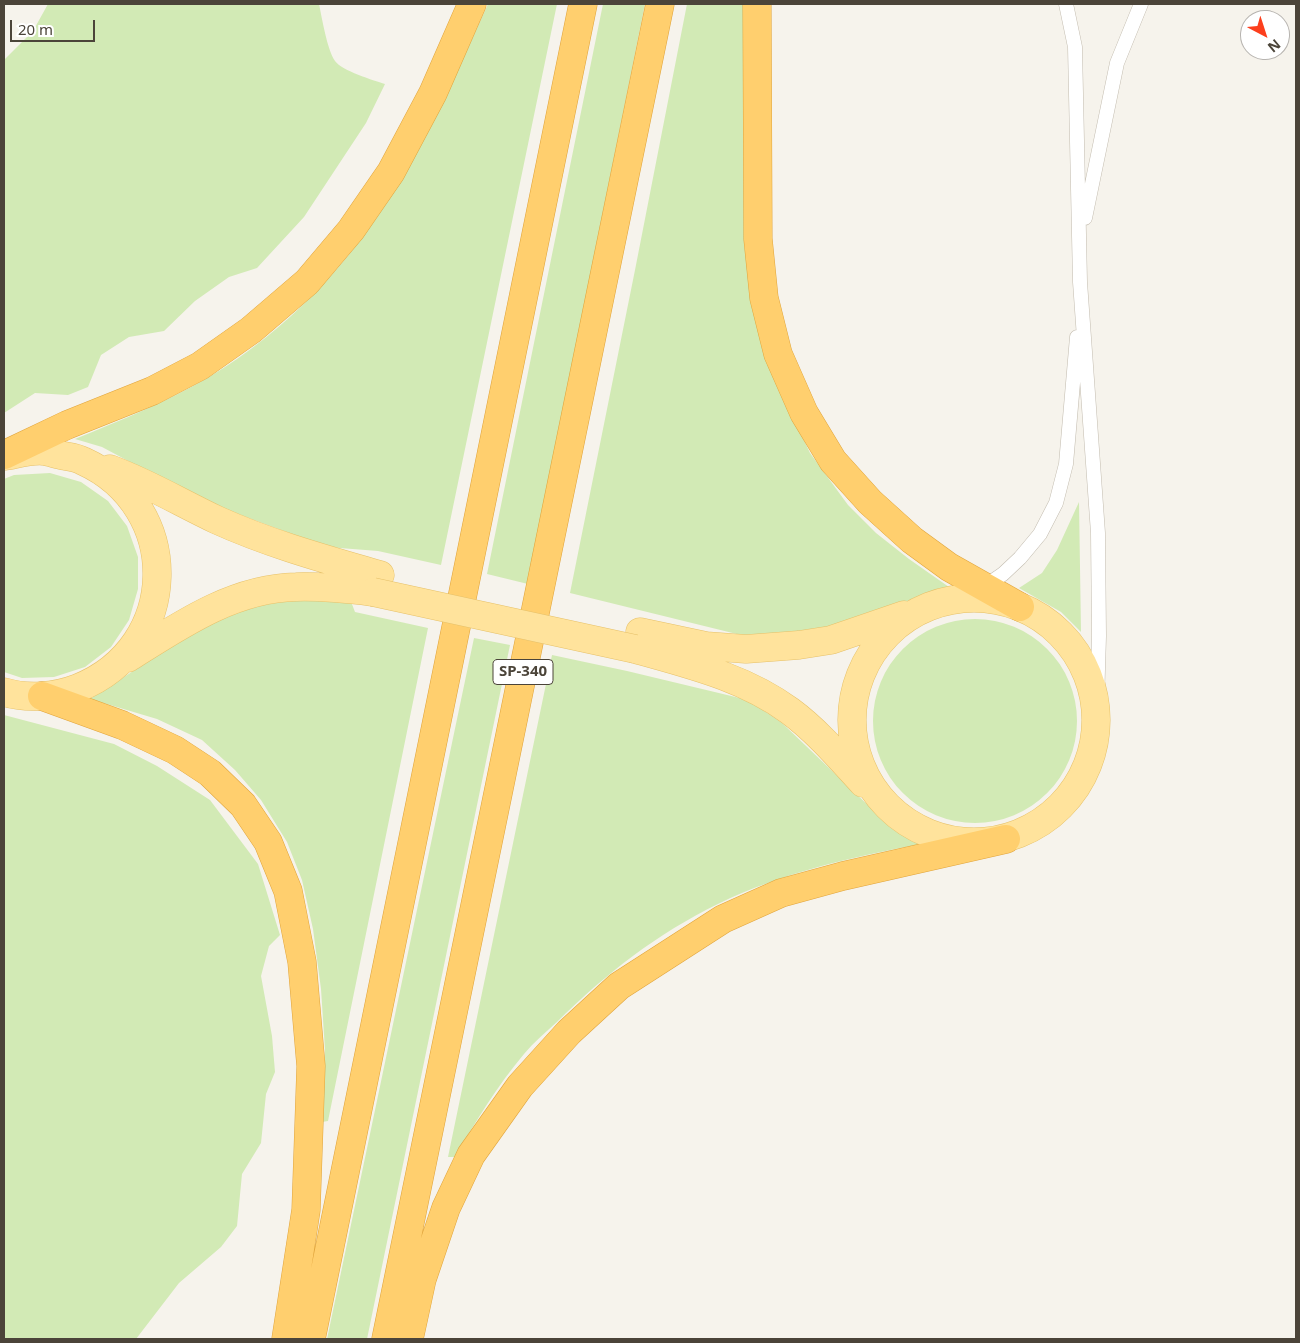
<!DOCTYPE html>
<html>
<head>
<meta charset="utf-8">
<style>
	body { margin:0 }
	#map { position:relative; width:1300px; height:1343px; overflow:hidden; background:#f6f3ec; font-family:"Noto Sans",sans-serif }
	canvas { display:block }
	.frame { position:absolute; inset:0; border:5px solid #4b4439; pointer-events:none }
	.north { position:absolute; left:1240px; top:10px; width:50px; height:50px; box-sizing:border-box; background:#fff; border:1px solid #b7b4b0; border-radius:50%; rotate:140deg; font-size:14px; font-weight:700; line-height:20px; text-align:center; color:#4b4439 }
	.north::after { content:''; display:block; margin:auto; width:18px; height:22px; background:#fc3f1d; clip-path:polygon(50% 0,100% 100%,50% 72%,0 100%) }
	.scale { position:absolute; left:10px; top:20px; width:85px; height:22px; box-sizing:border-box; border:2px solid #4b4439; border-top:0; padding-left:6px; font-size:15px; line-height:18px; white-space:nowrap; color:#4b4439; -webkit-text-stroke:4px #fff; paint-order:stroke }
</style>
</head>
<body>
<div id="map">
<canvas width="1300" height="1343"></canvas>
<div class="frame"></div>
<div class="north">N</div>
<div class="scale">20 m</div>
</div>
<script>
const c = document.querySelector('canvas').getContext('2d');
c.lineJoin = 'round';
function fill(path, color) { c.fillStyle = color; c.fill(path, 'evenodd'); }
function trace(path, color, width, dash) { c.strokeStyle = color; c.lineWidth = width; c.lineCap = dash ? 'butt' : 'round'; c.setLineDash(dash || []); c.stroke(path); }
function write(font, color, halo, rows, align = 'center') {
  c.font = font + ' "Noto Sans",sans-serif'; c.lineWidth = 4; c.setLineDash([]); c.textBaseline = 'middle'; c.strokeStyle = halo; c.fillStyle = color; for (const [text, x, y, turn = 0] of rows) {
    c.save(); c.translate(x, y); c.rotate((+turn || 0) * Math.PI / 180); c.textAlign = isNaN(turn) ? turn : align; if (halo) c.strokeText(text, 0, 0); c.fillText(text, 0, 0); c.restore();
  }
}
const green = new Path2D(`
	M48 4H319C322 18 327 49 335 61 342 71 373 80 385 84L366 123 304 217 257 268 229 277 195 301 164 331 129 337 101 355 88 387 68 395 35 393 4 413V60L33 31Z
	M488 4H557L441 565 378 551 327 547 203 501 102 447 75 439C121 420 167 402 209 377 288 330 349 264 397 187 433 129 460 65 488 4Z
	M603 4H645L528 584 487 574Z
	M687 4H743L744 243 750 285 793 417 810 453 848 505 876 533 909 559 949 587 833 626 753 638 570 593 635 270Z
	M50 473 81 482 108 501 127 526 138 557V589L129 620 111 647 85 667 54 677 22 678 4 672V479L14 475Z
	M1079 502 1081 632 1061 612 1019 588 1042 573 1057 550Z
	M314 596 350 599 355 612 428 628 328 1121 322 1122 325 1050 321 989 313 929 302 880 287 842 261 800 235 770 202 740 157 719 90 699 195 631 228 614 263 605Z
	M873 721a102 102 0 1 1 204 0a102 102 0 1 1-204 0Z
	M474 638 510 645 367 1339H327Z
	M552 655 627 671 748 700 782 723 873 810 902 833 921 844C852 857 781 873 718 904 658 933 604 975 557 1022 546 1032 534 1042 524 1054 497 1086 476 1121 455 1157H448Z
	M4 715 114 744 157 766 210 800 258 864 280 935 269 946 261 976 272 1036 275 1072 266 1094 261 1143 242 1174 237 1226 221 1247 179 1283 136 1339H4Z`);
const lane = new Path2D(`
	M1066 4 1075 47 1080 282 1098 533 1099 636 1096 735
	M1085 218 1117 63 1141 4
	M952 600 984 587 1003 574 1020 558 1040 534 1056 503 1066 464 1077 337`);
const primary = new Path2D(`
	M110 469C148 483 181 503 217 520 270 544 325 559 380 575
	M852 720a122 122 0 1 1 244 0a122 122 0 1 1-244 0Z
	M640 632 706 646 746 649 799 645 831 640 904 615
	M635 649C688 664 744 677 790 711 817 731 840 758 863 783
	M128 658C180 625 234 588 296 587 322 586 348 589 373 592
	M4 692C27 699 55 697 78 688 181 647 184 507 83 461 78 458 71 457 65 456 58 455 50 452 43 451 31 450 17 454 5 456`);
const highway = new Path2D(`
	M757 4 758 239 764 298 778 354 804 413 833 461 870 502 912 540 949 567 1020 607
	M4 455 67 425 152 391 200 366 251 330 307 282 351 230 391 172 433 93 472 4
	M42 696 122 725 175 750 210 773 243 805 268 842 288 891 302 962 311 1066 306 1210 286 1339
	M311 1339 583 4
	M386 1339 660 4
	M409 1339 422 1279 446 1208 471 1155 520 1086 569 1032 619 986 723 919 781 893 843 876 1006 839`);
const primaryBridge = new Path2D(`
	M373 592 635 649`);
const shields = [
	[523,672,60]
];
const shieldNames = [
	["SP-340",523,672]
];
fill(green, '#d2eab5');
trace(lane, '#c2bbae', 15);
trace(primary, '#e6c16a', 29);
trace(highway, '#e0a43c', 29);
trace(lane, '#fff', 14);
trace(primary, '#ffe39c', 28);
trace(highway, '#ffcf6e', 28);
trace(primaryBridge, '#e6c16a', 29, []);
trace(primaryBridge, '#ffe39c', 28);
for (const [x, y, w] of shields) { const box = new Path2D(); box.roundRect(x - w / 2, y - 12.5, w, 25, 4); c.fillStyle = '#fff'; c.fill(box); trace(box, '#4b4439', 1); }
write('bold 15px', '#4b4439', null, shieldNames);
</script>
</body>
</html>
